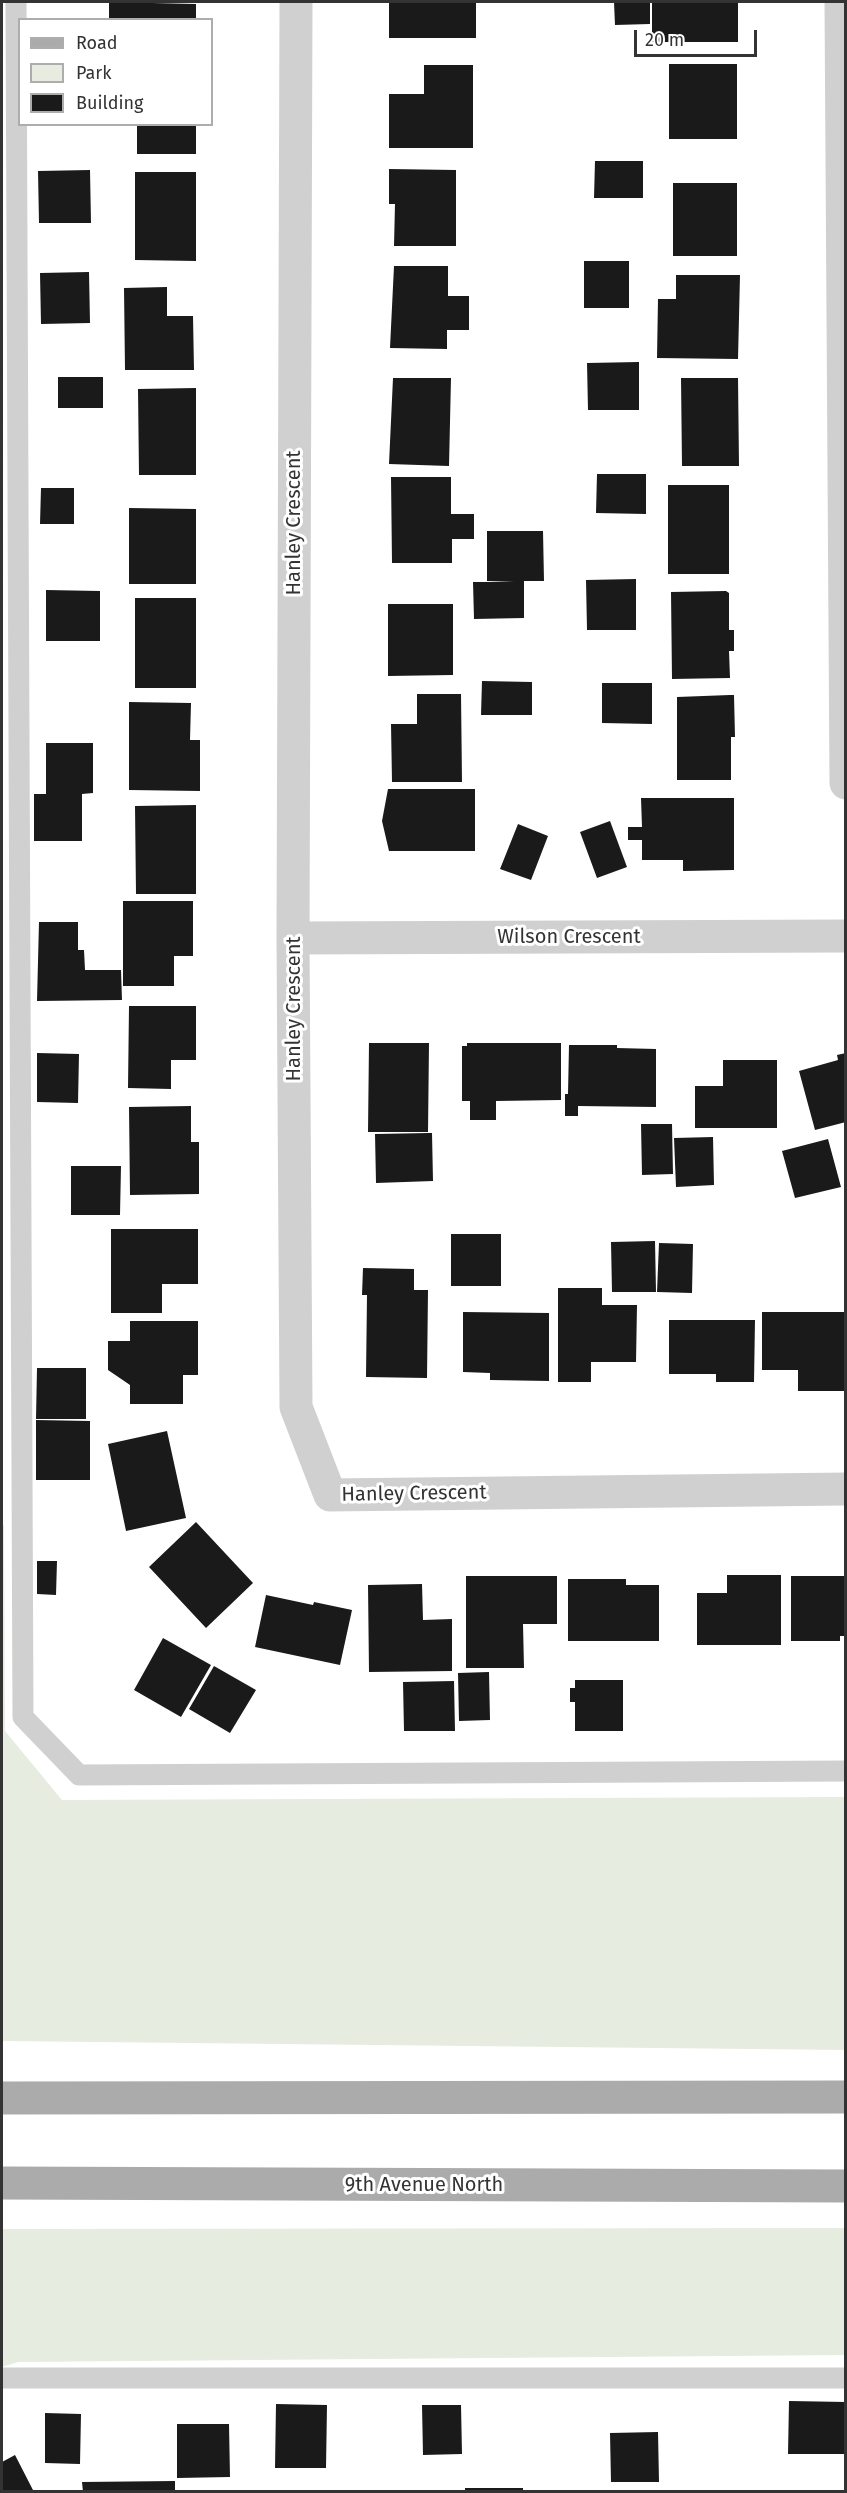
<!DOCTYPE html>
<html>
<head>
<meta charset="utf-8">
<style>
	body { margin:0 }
	#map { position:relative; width:847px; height:2493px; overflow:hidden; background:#fff; font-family:"Fira Sans",sans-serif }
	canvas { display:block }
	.frame { position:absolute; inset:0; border:3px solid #333; pointer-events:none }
	.legend { position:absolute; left:18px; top:18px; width:195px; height:108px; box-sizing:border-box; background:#fff; border:2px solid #adadad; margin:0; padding:8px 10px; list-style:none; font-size:18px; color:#333 }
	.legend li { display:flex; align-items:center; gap:12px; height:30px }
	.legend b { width:30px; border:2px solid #adadad }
	.scale { position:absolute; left:634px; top:30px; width:123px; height:27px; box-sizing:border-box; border:3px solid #333; border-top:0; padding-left:8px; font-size:18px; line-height:21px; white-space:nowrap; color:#333; -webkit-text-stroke:4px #fff; paint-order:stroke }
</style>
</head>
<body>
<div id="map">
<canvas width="847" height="2493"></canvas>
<div class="frame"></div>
<ul class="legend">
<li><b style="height:8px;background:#ababab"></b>Road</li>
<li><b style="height:16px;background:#e6ecdf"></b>Park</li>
<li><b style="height:16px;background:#1a1a1a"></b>Building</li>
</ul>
<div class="scale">20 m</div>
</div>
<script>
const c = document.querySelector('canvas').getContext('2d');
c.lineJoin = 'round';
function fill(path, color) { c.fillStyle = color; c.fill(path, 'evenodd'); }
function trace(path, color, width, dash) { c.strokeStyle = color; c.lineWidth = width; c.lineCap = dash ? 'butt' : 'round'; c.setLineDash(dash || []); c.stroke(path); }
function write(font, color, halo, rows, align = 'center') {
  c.font = font + ' "Fira Sans",sans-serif'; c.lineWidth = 6; c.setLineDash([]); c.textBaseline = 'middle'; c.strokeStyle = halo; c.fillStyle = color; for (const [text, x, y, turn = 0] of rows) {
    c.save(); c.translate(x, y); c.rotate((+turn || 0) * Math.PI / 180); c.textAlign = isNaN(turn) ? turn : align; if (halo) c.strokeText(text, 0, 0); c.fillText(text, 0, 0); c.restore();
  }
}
const green = new Path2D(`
	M2 1525H4L5 1731 62 1800 845 1797V2050L2 2041Z
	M845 2228V2355L18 2362 2 2367V2229Z`);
const building = new Path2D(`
	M109 2 196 4V20H109Z
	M389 2H476V38H389Z
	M614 2H650V24L615 25Z
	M652 2H738V42H652Z
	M669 64H737V139H669Z
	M424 65H473V148H389V94H424Z
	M137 124H196V154H137Z
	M595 161H643V198H594Z
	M389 169 456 170V246H394L395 204H389Z
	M90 170 91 223H39L38 171Z
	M135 172H196V261L135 260Z
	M673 183H737V256H673Z
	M584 261H629V308H584Z
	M394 266H448V296H469V330H447V349L390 348Z
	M89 272 90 323 41 324 40 273Z
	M676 275H740L738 359 657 358 658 299H676Z
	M167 287V316H193L194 370H125L124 288Z
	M639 362V410H588L587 363Z
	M58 377H103V408H58Z
	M393 378H451L449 466 389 464Z
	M681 378H738L739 466H682Z
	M196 388V475H139L138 389Z
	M597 474H646V514L596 513Z
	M391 477H451V514H474V539H452V563H392Z
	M668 485H729V574H668Z
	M41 488H74V524H40Z
	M129 508 196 509V584H129Z
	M487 531H543L544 581H524V618L474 619 473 582H514L487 581Z
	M636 579V630H587L586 580Z
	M46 590 100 591V641H46Z
	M726 591 729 593V630H734V651H729L730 678 672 679 671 592Z
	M135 598H196V688H135Z
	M388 604H453V675L388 676Z
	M482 681 532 682V715H481Z
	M602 683H652V724L602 723Z
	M417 694H461L462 782H392L391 724H417Z
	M730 695H734L735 737H731V780H677V697Z
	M129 702 191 703 190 740H200V791L129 790Z
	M46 743H93V793L82 794V841H34V794H46Z
	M388 789H475V851H389L382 821Z
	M641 798H734V870L683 871V860H642V840H628V827H642Z
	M196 805V894H136L135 806Z
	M610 821 627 867 597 878 580 832Z
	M518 824 548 836 531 880 500 869Z
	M123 901H193V956H174V986H123Z
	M39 922H78V950H84L85 970H121L122 1000 37 1001Z
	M129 1006H196V1060H171V1089L128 1088Z
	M369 1043H429L428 1132H368Z
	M467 1043H561V1100L496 1101V1120H470V1101H462V1046H467Z
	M569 1045H617V1048L656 1049V1107L578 1106V1116H565V1094H568Z
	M37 1053 79 1054 78 1103 37 1102Z
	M846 1053V1122L815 1130 799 1071 838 1060 837 1055Z
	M723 1060H777V1128H695V1086H723Z
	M191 1106V1142H199V1194L130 1195 129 1107Z
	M641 1124H672L673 1174 642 1175Z
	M429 1133H432L433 1181 376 1183 375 1134Z
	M713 1137 714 1185 676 1187 674 1138Z
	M828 1139 841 1187 795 1198 782 1151Z
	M71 1166H121L120 1215H71Z
	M111 1229H198V1284H162V1313H111Z
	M451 1234H501V1286H451Z
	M655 1241 656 1292H612L611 1242Z
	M659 1243 693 1244 692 1293 657 1292Z
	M363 1268 414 1269V1290H428L427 1378 366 1377 367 1295H362Z
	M558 1288H602V1305H637L636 1362H591V1382H558Z
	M463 1312 549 1313V1381L490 1380V1373L463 1372Z
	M762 1312H846V1391H798V1370H762Z
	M669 1320H755L754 1382H716V1374H669Z
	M130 1321H198V1375H183V1404H130V1385L108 1370V1341H130Z
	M37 1368H86V1419H36Z
	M36 1420 90 1421V1480H36Z
	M167 1431 186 1518 126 1531 108 1444Z
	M196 1522 253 1583 206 1628 149 1567Z
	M37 1561H57L56 1595 37 1594Z
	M727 1575H781V1645H697V1593H727Z
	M466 1576H557V1624H523L524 1668H466Z
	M791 1576H846V1636H840V1641H791Z
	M568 1579H626V1585H659V1641H568Z
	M422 1584 423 1620 452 1619V1671L369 1672 368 1585Z
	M266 1595 313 1605 314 1602 352 1610 340 1665 255 1647Z
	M163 1638 211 1665 181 1717 134 1690Z
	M214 1666 256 1690 230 1733 189 1709Z
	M489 1672 490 1720 459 1721 458 1673Z
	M575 1680H623V1731H575V1702H570V1688H575Z
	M454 1681 455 1731H404L403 1682Z
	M789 2401 846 2402V2454H788Z
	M276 2404 327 2405 326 2468H275Z
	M422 2405H461L462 2454 423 2455Z
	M45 2413 81 2414 80 2464 45 2463Z
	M177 2424H229L230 2477 177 2478Z
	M658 2432 659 2482H611L610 2433Z
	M15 2455 34 2492H2V2462Z
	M175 2481V2492H83L82 2482Z
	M465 2488H523V2492H465Z`);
const lane = new Path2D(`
	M16 2 23 1717 79 1775 846 1771
	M2 2378H846`);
const street = new Path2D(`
	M296 2 293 938 296 1407 330 1495 846 1489
	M841 2 846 783
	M293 938 846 936`);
const primary = new Path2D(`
	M2 2098 846 2097
	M2 2183 846 2186`);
const streetNames = [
	["Hanley Crescent",294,523,-90],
	["Wilson Crescent",569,937],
	["Hanley Crescent",294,1009,-90],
	["Hanley Crescent",414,1494,-1],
	["9th Avenue North",424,2185]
];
fill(green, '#e6ecdf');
fill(building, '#1a1a1a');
trace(lane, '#d0d0d0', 21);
trace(street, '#d0d0d0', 33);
trace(primary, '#ababab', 33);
write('20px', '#333', '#fff', streetNames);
</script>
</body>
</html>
